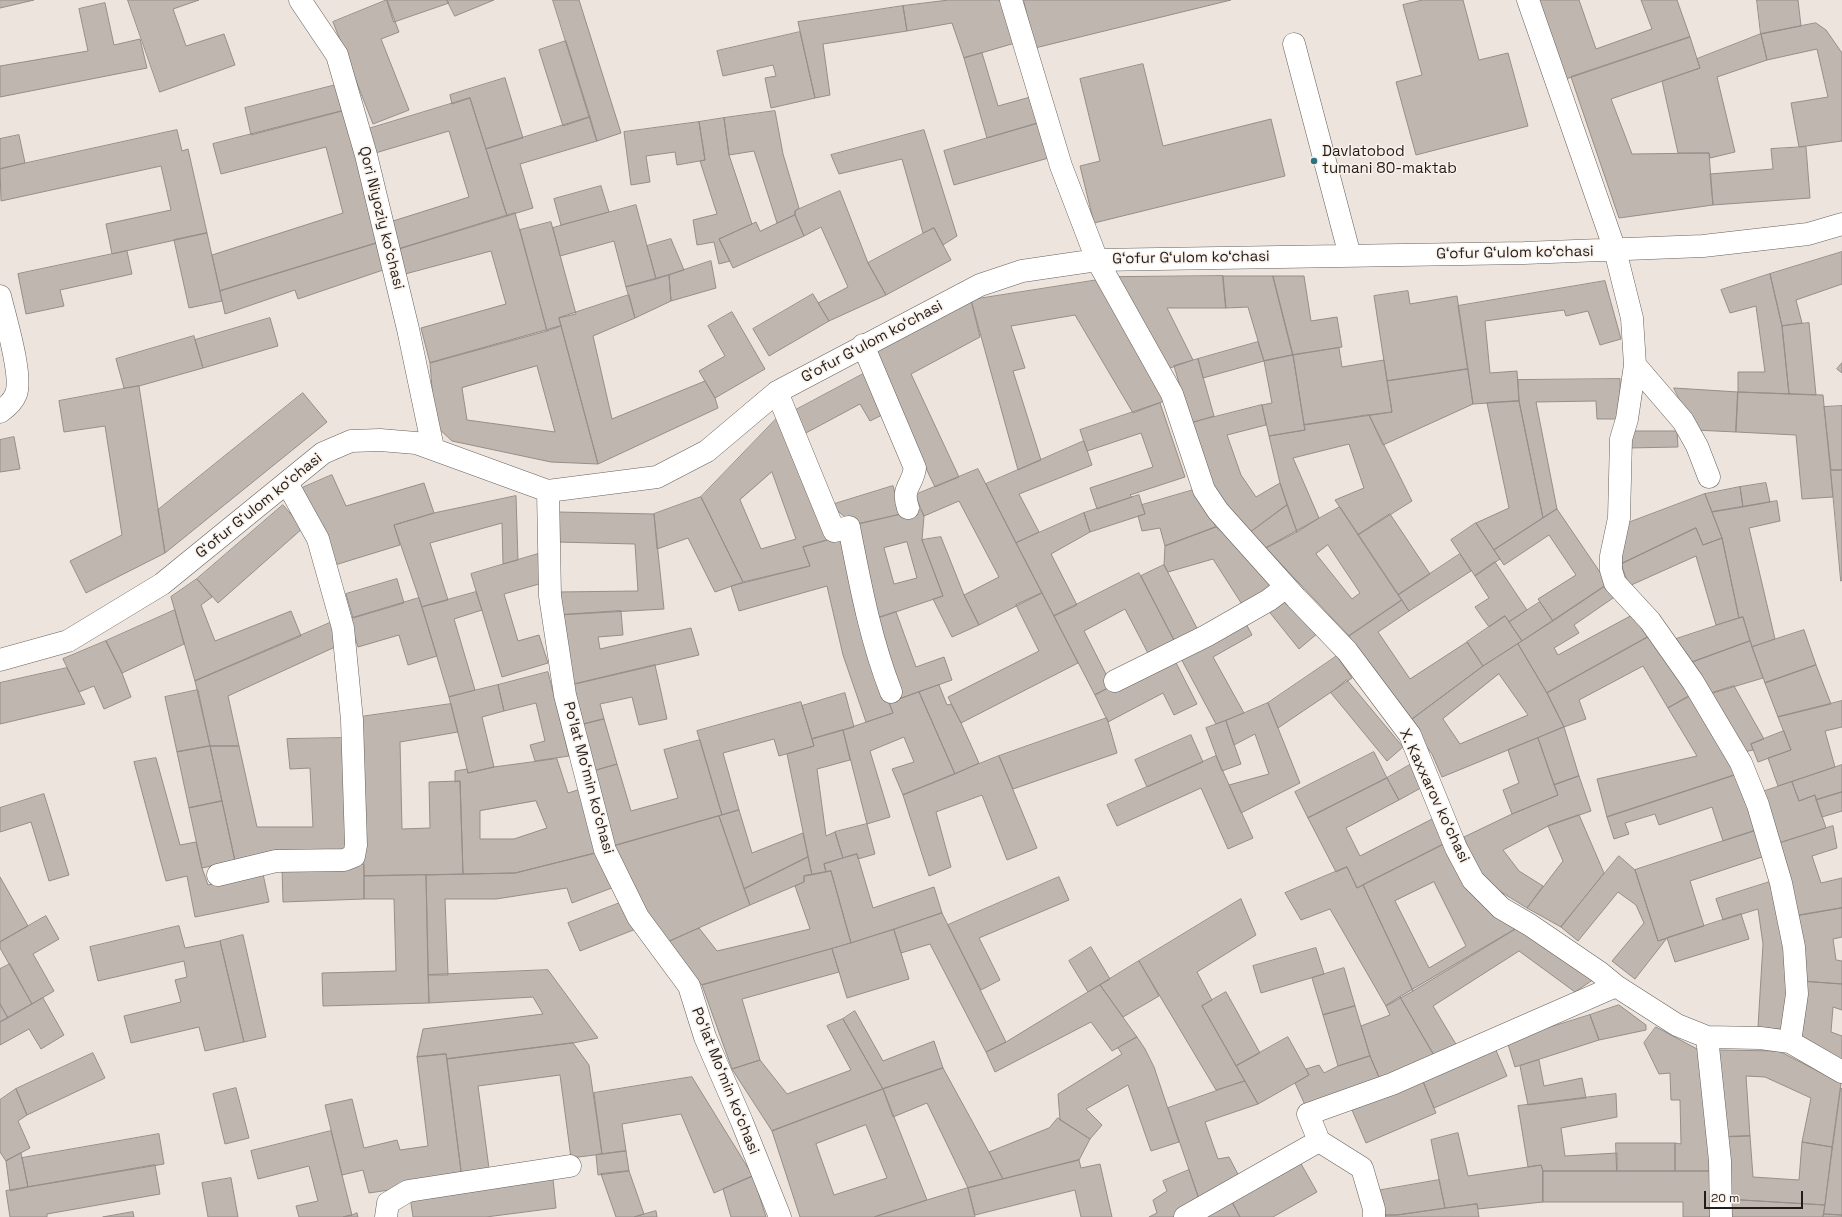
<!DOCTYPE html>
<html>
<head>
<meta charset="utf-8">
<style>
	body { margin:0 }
	#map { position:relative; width:1842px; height:1217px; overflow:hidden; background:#ece4dd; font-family:"Space Grotesk",sans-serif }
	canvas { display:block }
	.scale { position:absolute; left:1704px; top:1191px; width:99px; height:18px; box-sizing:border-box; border:2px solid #201d1b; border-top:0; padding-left:5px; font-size:12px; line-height:14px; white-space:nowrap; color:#201d1b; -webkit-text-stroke:3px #faf1ea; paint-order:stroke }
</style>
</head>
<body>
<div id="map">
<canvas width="1842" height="1217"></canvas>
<div class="scale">20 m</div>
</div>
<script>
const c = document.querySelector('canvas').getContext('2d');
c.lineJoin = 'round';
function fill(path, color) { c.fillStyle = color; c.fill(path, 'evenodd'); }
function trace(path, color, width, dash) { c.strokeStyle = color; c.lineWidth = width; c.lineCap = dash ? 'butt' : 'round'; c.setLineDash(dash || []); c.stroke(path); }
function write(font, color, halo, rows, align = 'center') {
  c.font = font + ' "Space Grotesk",sans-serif'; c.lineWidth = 3; c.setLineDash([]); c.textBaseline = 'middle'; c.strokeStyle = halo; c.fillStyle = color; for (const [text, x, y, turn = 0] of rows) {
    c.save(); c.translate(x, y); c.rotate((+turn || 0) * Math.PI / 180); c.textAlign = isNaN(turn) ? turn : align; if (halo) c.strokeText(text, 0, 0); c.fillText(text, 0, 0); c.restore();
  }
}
const building = new Path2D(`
	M0 0H34L0 8Z
	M128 0H199L173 9 186 46 224 34 235 65 160 92Z
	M387 0H447L449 3 394 22Z
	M387 0 399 32 381 39 409 110 373 124 333 22Z
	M447 0H494L455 16Z
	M553 0H579L621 133 597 141Z
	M949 0H1001L1015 43 964 58 952 23 907 31 903 6Z
	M1024 0H1231L1035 48Z
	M1423 0H1463L1479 60 1508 53 1528 126 1416 155 1396 82 1422 75 1403 5Z
	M1539 0H1579L1596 49 1652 29 1641 0H1677L1690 37 1566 79Z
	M1757 0H1798L1801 26 1761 34Z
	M105 3 114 45 140 39 147 68 0 97V66L88 51 79 9Z
	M903 6 907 31 823 44 830 95 815 98 798 22Z
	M1816 23 1826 30 1842 53V141L1799 147 1791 103 1828 97 1817 49 1767 60 1761 34Z
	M800 32 815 98 771 108 765 78 776 76 773 65 723 76 717 51Z
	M1761 34 1767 60 1717 77 1735 152 1710 158 1709 153H1678L1662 81 1700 68 1697 59Z
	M1690 37 1700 68 1611 99 1632 154 1709 153 1713 205 1619 218 1571 77Z
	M566 41 590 117 563 126 539 50Z
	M982 53 998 106 1034 96 1042 122 987 138 964 58Z
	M1143 64 1163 146 1271 119 1285 176 1094 223 1080 166 1100 161 1080 79Z
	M505 78 523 138 486 149 470 98 452 104 450 95Z
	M340 84 346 110 251 135 245 108Z
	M470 98 507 216 399 249 390 222 469 197 449 131 372 154 365 130Z
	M346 110 380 242 220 291 212 255 343 213 326 147 221 174 213 144Z
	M775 111 783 154 799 208 795 211V215L777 223 754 151 729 155 724 118Z
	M590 117 597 141 520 164 533 208 507 216 486 149Z
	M724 118 729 155 752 224 719 239 730 261 719 264 714 242 697 245 693 220 717 214 700 161 705 160 699 122Z
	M699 122 705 160 677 165 675 152 646 156 650 182 631 185 624 132Z
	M1042 122 1052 157 954 185 944 151Z
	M177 130 182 151 188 149 207 233 112 254 106 224 171 210 161 166 1 201 0 169Z
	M924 130 957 236 943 245 934 228 923 233 902 159 839 174 831 155Z
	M19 135 25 163 0 169V139Z
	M1806 147 1810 198 1713 205 1710 174 1773 169 1771 149Z
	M601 186 609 212 561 225 554 199Z
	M840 191 868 263 886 295 829 321 818 303 848 287 821 227 804 236 795 215V211Z
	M636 205 656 279 626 287 614 241 560 256 553 228Z
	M515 213 547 331 430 363 421 328 506 304 491 251 405 274 399 249Z
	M795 215 804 236 733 268 719 239 756 222 760 231Z
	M551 222 576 314 559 318 561 326 547 331 520 230Z
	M934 228 951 260 886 295 868 263Z
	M207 233 222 301 189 308 174 240Z
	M671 239 684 270 656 279 647 246Z
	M380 242 386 269 298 299 295 290 225 314 220 291Z
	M127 251 132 274 60 290 64 306 26 314 18 274Z
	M1842 252V284L1796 300 1802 323 1782 326 1770 274Z
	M711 261 716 288 671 301 669 275Z
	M1770 274 1782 326 1789 394 1738 392V372H1765L1756 306 1730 313 1721 290Z
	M669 275 671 301 635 318 626 287Z
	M1223 276H1273L1293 355 1264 361 1248 307 1226 308Z
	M1223 276 1226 308H1167L1193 360 1167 369 1117 277Z
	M1273 276H1304L1311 321 1337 317 1342 347 1293 355Z
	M1098 280 1167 400 1133 413 1075 315 1011 326 1025 368 1013 371 1041 460 1018 470 971 300Z
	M1605 281 1621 339 1600 345 1588 311 1566 316 1564 310 1485 321 1490 373 1517 371 1519 401 1473 404 1458 306Z
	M1408 291 1410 304 1457 296 1468 369 1387 381 1374 296Z
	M813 294 829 321 769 356 753 329Z
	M629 295 635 318 593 336 612 419 705 381 715 398 718 408 598 464 559 318Z
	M971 300 980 337 911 374 959 477 935 487 870 352Z
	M732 312 765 369 715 398 699 371 725 356 708 326Z
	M270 318 278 346 203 368 195 340Z
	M1809 323 1816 395 1789 394 1782 326Z
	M561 326 598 464 551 462 452 441 435 425 430 363ZM537 366 555 432 467 420 462 388Z
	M194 336 203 368 139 386 124 388 116 359Z
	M1258 342 1264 361 1203 378 1198 359Z
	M1339 348 1342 367 1384 360 1392 412 1304 425 1293 355Z
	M1293 355 1305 430 1269 436 1262 405 1272 403 1264 361Z
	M1198 359 1214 416 1191 423 1174 366Z
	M1842 363V373L1837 369Z
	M1468 369 1473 404 1383 445 1369 415 1392 412 1387 381Z
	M867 372 888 412 870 421 860 404 804 434 792 412Z
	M1620 379 1621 419H1597L1596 401 1536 402 1557 509 1543 518 1519 401 1518 380Z
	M139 386 165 553 86 593 70 561 122 535 105 426 64 432 59 401Z
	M1674 388 1738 392 1736 432 1695 430Z
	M1738 392 1823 395 1833 497 1802 499 1796 435 1736 432Z
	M303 393 327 422 165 553 158 510Z
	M1519 401 1543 518 1494 550 1476 523 1509 508 1487 403Z
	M1160 403 1185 477 1130 495 1132 497 1097 509 1090 488 1153 467 1141 433 1087 451 1080 430Z
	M1262 405 1266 425 1227 435 1241 475 1256 497 1280 483 1287 505 1249 533 1213 488 1191 423Z
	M1842 406V470H1831L1824 407Z
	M781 414 831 539 803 547 810 566 743 582 701 497ZM772 472 796 539 761 549 740 500Z
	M1369 415 1412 501 1358 535 1335 500 1364 488 1349 444 1293 458 1319 518 1297 532 1280 483 1269 436 1305 430 1304 425Z
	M1628 431H1677L1678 447 1628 448Z
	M14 437 20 469 0 472V440Z
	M1084 441 1092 465 1019 494 1039 532 1016 543 986 484Z
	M978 469 1042 593 979 625 964 595 999 577 959 501 924 516 915 495Z
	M1831 470H1842V580L1841 581Z
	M332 475 346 506 424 483 434 513 394 525 400 545 335 565 302 488Z
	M1766 483 1770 502 1743 507 1740 487Z
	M893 486 901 514 854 525 831 505Z
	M1740 487 1743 507 1712 512 1705 494Z
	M1197 489 1216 527 1165 546 1160 528 1142 531 1138 516 1145 514 1142 505Z
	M1705 494 1722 538 1703 545 1696 528 1621 564 1625 524Z
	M1139 495 1145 514 1090 532 1084 513Z
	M516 496 518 560 503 564 502 523 430 543 448 600 422 607 394 525 434 513Z
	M701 497 743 582 715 592 688 538 657 549 654 514Z
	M1777 501 1780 521 1749 528 1775 639 1752 647 1743 617 1739 618 1722 538 1712 512Z
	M283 505 303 528 218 603 197 579Z
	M1287 505 1297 532 1266 548 1251 532Z
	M1340 507 1402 600 1349 636 1266 548ZM1328 545 1360 593 1352 599 1316 554Z
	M1557 509 1608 584 1553 621 1538 599 1576 575 1549 535 1504 565 1494 550Z
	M921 510 924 516 922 540 943 596 875 619 854 525ZM907 542 917 578 894 584 884 548Z
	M558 512 654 514 664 609 558 615 557 592 638 591 635 544 557 542Z
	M1084 513 1090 532 1051 554 1077 605 1054 616 1016 543Z
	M1390 514 1430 574 1398 595 1358 535Z
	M1476 523 1500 559 1475 576 1451 540Z
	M1216 527 1254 558 1276 590 1245 609 1213 559 1168 572 1164 565 1165 546Z
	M1696 528 1703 545 1722 538 1739 618 1716 625 1696 556 1629 586 1621 564Z
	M846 535 872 656 893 713 866 722 843 655 827 586 739 611 731 586 810 566 803 547Z
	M941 537 964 595 979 625 952 637 933 599 943 596 922 540Z
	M538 554 546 582 504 594 518 641 539 635 548 663 502 677 471 574Z
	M1460 554 1471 571 1409 611 1398 595Z
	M1495 562 1527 610 1509 622 1505 616 1489 627 1475 607 1489 598 1475 576Z
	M1164 565 1200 634 1177 646 1141 576Z
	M1139 573 1177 646 1151 659 1125 609 1084 631 1112 686 1095 695 1054 616Z
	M197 579 212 597 201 605 215 641 291 611 301 636 195 681 171 597Z
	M397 579 404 603 353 618 346 594Z
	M1608 584 1616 596 1574 625 1579 633 1554 648 1558 655 1636 613 1655 633 1547 693 1518 644Z
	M476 592 482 610 454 619 475 690 449 697 422 607Z
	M1042 593 1078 663 961 723 948 697 1039 651 1016 605Z
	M1287 594 1318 633 1299 649 1267 609Z
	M419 598 437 656 408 665 399 635 358 647 349 619Z
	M1402 600 1409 611 1378 632 1410 679 1467 642 1483 666 1408 722 1349 636Z
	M1540 602 1553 621 1522 641 1509 622Z
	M175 610 184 644 122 673 106 641Z
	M621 611 623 635 598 637 600 649 691 628 699 655 571 685 561 615Z
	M896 612 916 667 944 657 952 680 899 699 871 620Z
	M1505 616 1522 641 1483 666 1467 642Z
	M1743 617 1750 641 1687 664 1670 641Z
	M1243 618 1252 635 1213 657 1244 713 1216 724 1178 653Z
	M332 622 335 647 228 696 239 746H210L195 681Z
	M1804 630 1816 665 1765 683 1752 647Z
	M1655 633 1695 693 1668 708 1643 666 1579 700 1586 719 1564 727 1547 693Z
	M106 641 122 673 131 697 104 709 94 686 79 692 63 659Z
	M1750 641 1763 678 1706 695 1687 664Z
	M1518 644 1547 693 1564 727 1442 777 1432 754 1408 722 1483 666ZM1499 674 1528 715 1460 744 1443 719Z
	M1172 655 1197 704 1174 715 1163 693 1108 722 1095 695Z
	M1337 656 1352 678 1278 728 1268 703Z
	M655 665 667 719 639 725 632 697 600 704 604 719 580 725 571 685Z
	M1816 665 1831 704 1778 717 1765 683Z
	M67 668 85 704 0 724V683Z
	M548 672 569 756 535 761 530 745 545 741 536 703 504 711 498 685Z
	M1347 680 1403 747 1387 761 1331 693Z
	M498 685 504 711 482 717 494 767 468 773 449 697Z
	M939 685 947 705 951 704 961 723 979 763 955 774 919 692Z
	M1734 686 1764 739 1751 744 1753 750 1739 753 1706 695Z
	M198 690 210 746 177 752 165 697Z
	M919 692 955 774 903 795 892 769 914 762 904 737 870 751 890 817 867 824 843 730 893 713 889 703Z
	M845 693 854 727 812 739 802 706Z
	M1695 693 1741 773 1607 817 1597 779 1697 756 1668 708Z
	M1842 701V727L1825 731 1835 767 1778 786 1768 758 1791 750 1778 717Z
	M801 702 814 746 779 756 774 739 723 753 739 810 722 815 697 731Z
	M1268 703 1300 783 1241 813 1229 785 1269 774 1255 734 1234 745 1226 721Z
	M451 704 458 732 400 742 402 829 430 828 429 782 460 781 463 874 364 876 360 717Z
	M1107 718 1117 753 1013 789 999 756Z
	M604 719 617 764 593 771 580 725Z
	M1226 721 1241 764 1222 771 1206 728Z
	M1564 727 1579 776 1554 785 1538 738Z
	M843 730 850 760 817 769 826 836 835 832 843 858 824 864 826 872 812 875 787 754 814 746 812 739Z
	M1784 731 1791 750 1758 762 1751 744Z
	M1191 735 1203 762 1147 787 1135 760Z
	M346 738 347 853 235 861 210 746H239L257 827H313L310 768 290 769 287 739Z
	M1538 738 1558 795 1512 814 1503 790 1519 783 1508 750Z
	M700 740 722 815 610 847 593 771 617 764 631 811 678 798 664 750Z
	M210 746 222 801 189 808 177 752Z
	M1374 752 1387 778 1308 818 1295 792Z
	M999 756 1037 848 1007 860 982 795 936 812 951 867 929 876 903 795Z
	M1216 756 1253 838 1228 849 1201 788 1117 826 1107 805Z
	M156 758 180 845 196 842 202 868 208 885 263 874 269 902 195 917 187 876 166 881 134 762Z
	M557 759 568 793 581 789 600 852 515 873 463 874 460 781 455 782V771L467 769 468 773 494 767ZM536 801 547 828 514 839H480V811Z
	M1415 762 1428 784 1399 800 1387 778Z
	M1842 765V792L1816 800 1815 795 1799 801 1792 782Z
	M1741 773 1757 830 1723 841 1712 807 1659 825 1655 814 1625 823 1629 834 1614 839 1607 817Z
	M1579 776 1591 811 1548 826 1503 850 1519 871 1543 886 1527 908 1498 890 1482 874 1471 856 1464 837 1512 814 1558 795 1554 785Z
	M1387 778 1399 800 1346 828 1360 856 1436 817 1448 842 1357 888 1347 867 1336 872 1308 818Z
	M1792 782 1799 801 1815 795 1826 828 1776 844 1759 793Z
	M1842 792V811L1822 817 1816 800Z
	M44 794 69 875 49 881 31 822 0 832V808Z
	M222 801 235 861 202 868 189 808Z
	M739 810 752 853 803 833 808 857 744 889 719 816Z
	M1579 815 1604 873 1561 927 1527 908 1563 861 1548 826Z
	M719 816 750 905 665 943 610 847Z
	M867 824 875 854 858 859 857 854 843 858 835 832Z
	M1833 826 1837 848 1812 856 1821 883 1842 878V908L1795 916 1774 845Z
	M1757 830 1765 856 1690 881 1704 926 1658 941 1635 870Z
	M1448 842 1519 927 1413 991 1363 885ZM1434 882 1466 946 1429 968 1395 901Z
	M600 852 617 886 572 903 567 888 496 899H445L448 975H428L426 875 515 873Z
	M857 854 873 908 934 887 942 913 851 943 831 871 826 872 824 864Z
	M1619 856 1635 870 1658 941 1667 938 1635 979 1612 961 1644 923 1636 905 1618 892 1578 941 1561 927Z
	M808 857 812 875 804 876V882L750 905 744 889Z
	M364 865V899L283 902 282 867Z
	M1347 867 1357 888 1363 885 1413 991 1386 1006 1330 909 1301 920 1285 893Z
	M831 871 851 943 702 985 665 943 699 928 717 951 810 929 795 886 804 882V876Z
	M426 875 429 1003 323 1006 322 973 396 971 394 899H364V876Z
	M0 877 28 926 0 942Z
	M1059 877 1069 900 979 938 1000 980 981 990 948 925Z
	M1776 880 1791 945 1788 1030 1758 1027 1763 944 1758 909 1723 920 1716 899Z
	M1241 899 1256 935 1197 972 1212 1000 1202 1006 1245 1081 1216 1090 1139 961Z
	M625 901 636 929 580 951 568 923Z
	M1842 908V937L1833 939 1836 960 1842 961V984L1801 981 1795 916Z
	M942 913 1006 1042 986 1052 930 944 901 953 894 930Z
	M1741 914 1749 939 1675 962 1667 938Z
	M46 916 59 939 33 954 54 991 32 1004 0 948V942Z
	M179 926 185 948 220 941 244 1042 205 1051 199 1027 131 1043 124 1016 181 1002 175 980 187 977 184 961 98 981 90 947Z
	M1519 927 1597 977 1575 992 1519 951 1433 1006 1457 1046 1435 1057 1400 997Z
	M894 930 909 979 847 998 832 949Z
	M243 935 266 1037 244 1042 220 941Z
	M1091 947 1110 979 1088 992 1069 961Z
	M1316 948 1324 974 1261 993 1253 966Z
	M832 949 839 972 742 999 760 1060 732 1069 702 985Z
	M1139 961 1159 996 1123 1017 1100 985Z
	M10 964 32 1004 8 1018 0 1004V969Z
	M1344 968 1355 1006 1323 1015 1312 978Z
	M548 970 598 1038 573 1043 447 1059 446 1054 417 1057 423 1029 543 1014 533 997 429 1003 428 975Z
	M1801 981 1842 984V1010L1833 1007 1831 1032 1842 1036V1062L1795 1034Z
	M1100 985 1137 1037 1112 1051 1091 1022 995 1072 986 1052 1006 1042Z
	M1226 992 1260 1053 1236 1066 1202 1006Z
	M1400 997 1435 1057 1381 1082 1370 1056 1361 1026 1390 1015 1386 1006Z
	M43 998 64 1035 41 1049 29 1029 0 1045V1022Z
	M0 1004 8 1018 0 1022Z
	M1619 1005 1646 1025V1030L1599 1040 1590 1015Z
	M1355 1006 1370 1056 1338 1066 1323 1015Z
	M855 1011 883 1061 934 1041 943 1068 883 1089 843 1019Z
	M1590 1015 1599 1040 1515 1067 1507 1041Z
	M843 1019 883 1089 772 1131 732 1069 760 1060 787 1094 851 1070 827 1026Z
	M1656 1027 1697 1049 1702 1057 1712 1171H1675V1143L1681 1144 1680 1100H1671L1670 1073 1659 1074 1644 1043Z
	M1137 1037 1145 1049 1154 1067 1179 1142 1151 1151 1128 1085 1086 1109 1102 1125 1090 1139 1060 1120 1058 1094 1122 1054 1118 1048Z
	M1288 1037 1309 1075 1258 1104 1236 1066Z
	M573 1043 589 1065 602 1154 571 1158 560 1075 478 1086 490 1176 462 1179 447 1059Z
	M1495 1048 1507 1076 1434 1108 1422 1079Z
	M1716 1050 1779 1051 1841 1083 1832 1147 1802 1142 1811 1098 1765 1077 1746 1076 1750 1136 1722 1137Z
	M93 1053 105 1078 27 1115 16 1089Z
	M446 1054 462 1179 369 1193 363 1170 342 1175 325 1105 352 1099 364 1148 397 1140 400 1150 428 1146 417 1057Z
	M1370 1056 1381 1082 1306 1107 1295 1083 1309 1075 1306 1069 1319 1065 1324 1073 1338 1066Z
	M1539 1060 1544 1086 1582 1078 1586 1098 1528 1105 1520 1066Z
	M943 1068 989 1152 1003 1179 968 1188 927 1103 893 1117 883 1089Z
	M692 1077 753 1176 714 1193 681 1114 622 1124 626 1151 602 1154 594 1093Z
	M1422 1079 1436 1113 1366 1143 1352 1110Z
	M1245 1081 1258 1104 1205 1122 1218 1159 1229 1157 1241 1180 1200 1202 1168 1108Z
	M236 1088 249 1138 225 1144 213 1094Z
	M1841 1088 1842 1089V1215L1824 1214Z
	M16 1089 27 1115 18 1121 30 1148 6 1161 0 1152V1100Z
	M883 1089 927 1200 874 1217H800L772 1131ZM866 1125 887 1178 834 1195 816 1144Z
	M1616 1094 1617 1117 1561 1128 1565 1156 1617 1153V1171H1543L1541 1165 1528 1167 1518 1106Z
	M1058 1118 1090 1139 1079 1160 1003 1179 989 1152 1049 1128Z
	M331 1131 352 1215 343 1217H299L296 1206 318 1201 309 1166 258 1179 251 1151Z
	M1458 1133 1468 1176 1541 1165 1543 1171V1202L1478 1209 1477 1204 1445 1208 1431 1140Z
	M159 1134 164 1164 28 1187 22 1158Z
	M1750 1136 1753 1177 1799 1180 1802 1142 1832 1147 1825 1205 1725 1199 1722 1137Z
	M1616 1143H1675V1171H1617Z
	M626 1151 629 1171 598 1175 596 1155Z
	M21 1153 28 1187 10 1191 6 1161Z
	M1079 1160 1081 1168 1100 1164 1112 1217H1081L1075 1190 975 1215 968 1188Z
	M1300 1162 1317 1192 1273 1217H1240L1231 1200Z
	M155 1165 160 1194 47 1214V1217H10L6 1191Z
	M1189 1170 1200 1202 1175 1217H1149L1157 1213 1153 1200 1167 1191 1163 1181Z
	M629 1171 644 1214 634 1217H616L601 1174Z
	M1543 1171H1712V1217H1683V1202H1543Z
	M753 1176 766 1217H731L723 1189Z
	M231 1178 238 1217H208L202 1183Z
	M553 1179 556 1208 486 1217H413L410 1197Z
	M1439 1180 1445 1208 1397 1215H1380L1376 1191Z
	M968 1188 975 1217H874L927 1200Z
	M1725 1199 1825 1205 1823 1217H1727Z
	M1231 1200 1240 1217H1200Z
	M1477 1204 1479 1217H1380V1215H1397Z
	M656 1211 657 1217H634L644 1214Z
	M133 1212 134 1217H103Z
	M357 1213 358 1217H343L352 1215Z
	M1824 1214 1842 1215V1217H1823Z`);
const minor = new Path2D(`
	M300 0 337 55 366 155 408 329 433 448
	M1011 0 1061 166 1097 260 1172 394 1204 490 1218 511 1296 598 1347 651 1410 735 1456 848 1473 880 1501 908 1530 925 1599 972 1616 986 1677 1025 1707 1037 1760 1038 1790 1042 1842 1072
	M1528 0 1615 250 1632 318 1635 365 1627 419 1621 439 1619 518 1611 556V570L1615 583 1650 621 1693 682 1741 763 1758 805 1781 883 1794 947 1797 994 1790 1042
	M1294 44 1350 256
	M0 296C5 317 23 376 16 394 13 402 7 407 0 412
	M863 345 915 468C912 487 901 487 908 508
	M1635 365 1683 421 1697 446 1709 477
	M777 392 834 531 849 527C860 583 870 638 891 692
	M548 491 550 596 565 695 605 850 638 917 689 986 705 1037 742 1122 780 1217
	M0 660 68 641 162 584 323 453 351 441 380 440 416 443 548 491 657 477 707 451 777 392 980 285 1022 271 1097 260 1524 253 1703 246 1808 234 1842 224
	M1115 681 1206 636 1269 600 1286 587
	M218 875 276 861 344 860 354 856 356 845 352 720 343 628 318 539 287 483
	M1707 1037 1720 1161 1721 1217
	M1319 1141 1362 1168 1374 1209V1217
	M386 1217 388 1203 408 1191 570 1166
	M1185 1217 1319 1141 1308 1114 1392 1084 1616 986`);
const markers = [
	[1314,161,4,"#2d7381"]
];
const poiNames = [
	["Davlatobod",1322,152],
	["tumani 80-maktab",1322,169]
];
const streetNames = [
	["Qori Niyoziy koʻchasi",381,218,76],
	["Gʻofur Gʻulom koʻchasi",1515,253,-1],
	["Gʻofur Gʻulom koʻchasi",1191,258,-1],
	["Gʻofur Gʻulom koʻchasi",872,342,-28],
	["Gʻofur Gʻulom koʻchasi",259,506,-39],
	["Poʻlat Moʻmin koʻchasi",588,778,75],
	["X. Kaxxarov koʻchasi",1434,796,65],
	["Poʻlat Moʻmin koʻchasi",725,1081,68]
];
fill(building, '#beb6af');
trace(building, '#968e88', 1);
trace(minor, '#68605a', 23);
trace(minor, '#fff', 22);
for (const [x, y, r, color] of markers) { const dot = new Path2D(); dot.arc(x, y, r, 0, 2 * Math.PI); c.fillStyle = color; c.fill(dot); trace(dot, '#faf1ea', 1.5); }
write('15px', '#201d1b', '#faf1ea', poiNames, 'left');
write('15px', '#201d1b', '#faf1ea', streetNames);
</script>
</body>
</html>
